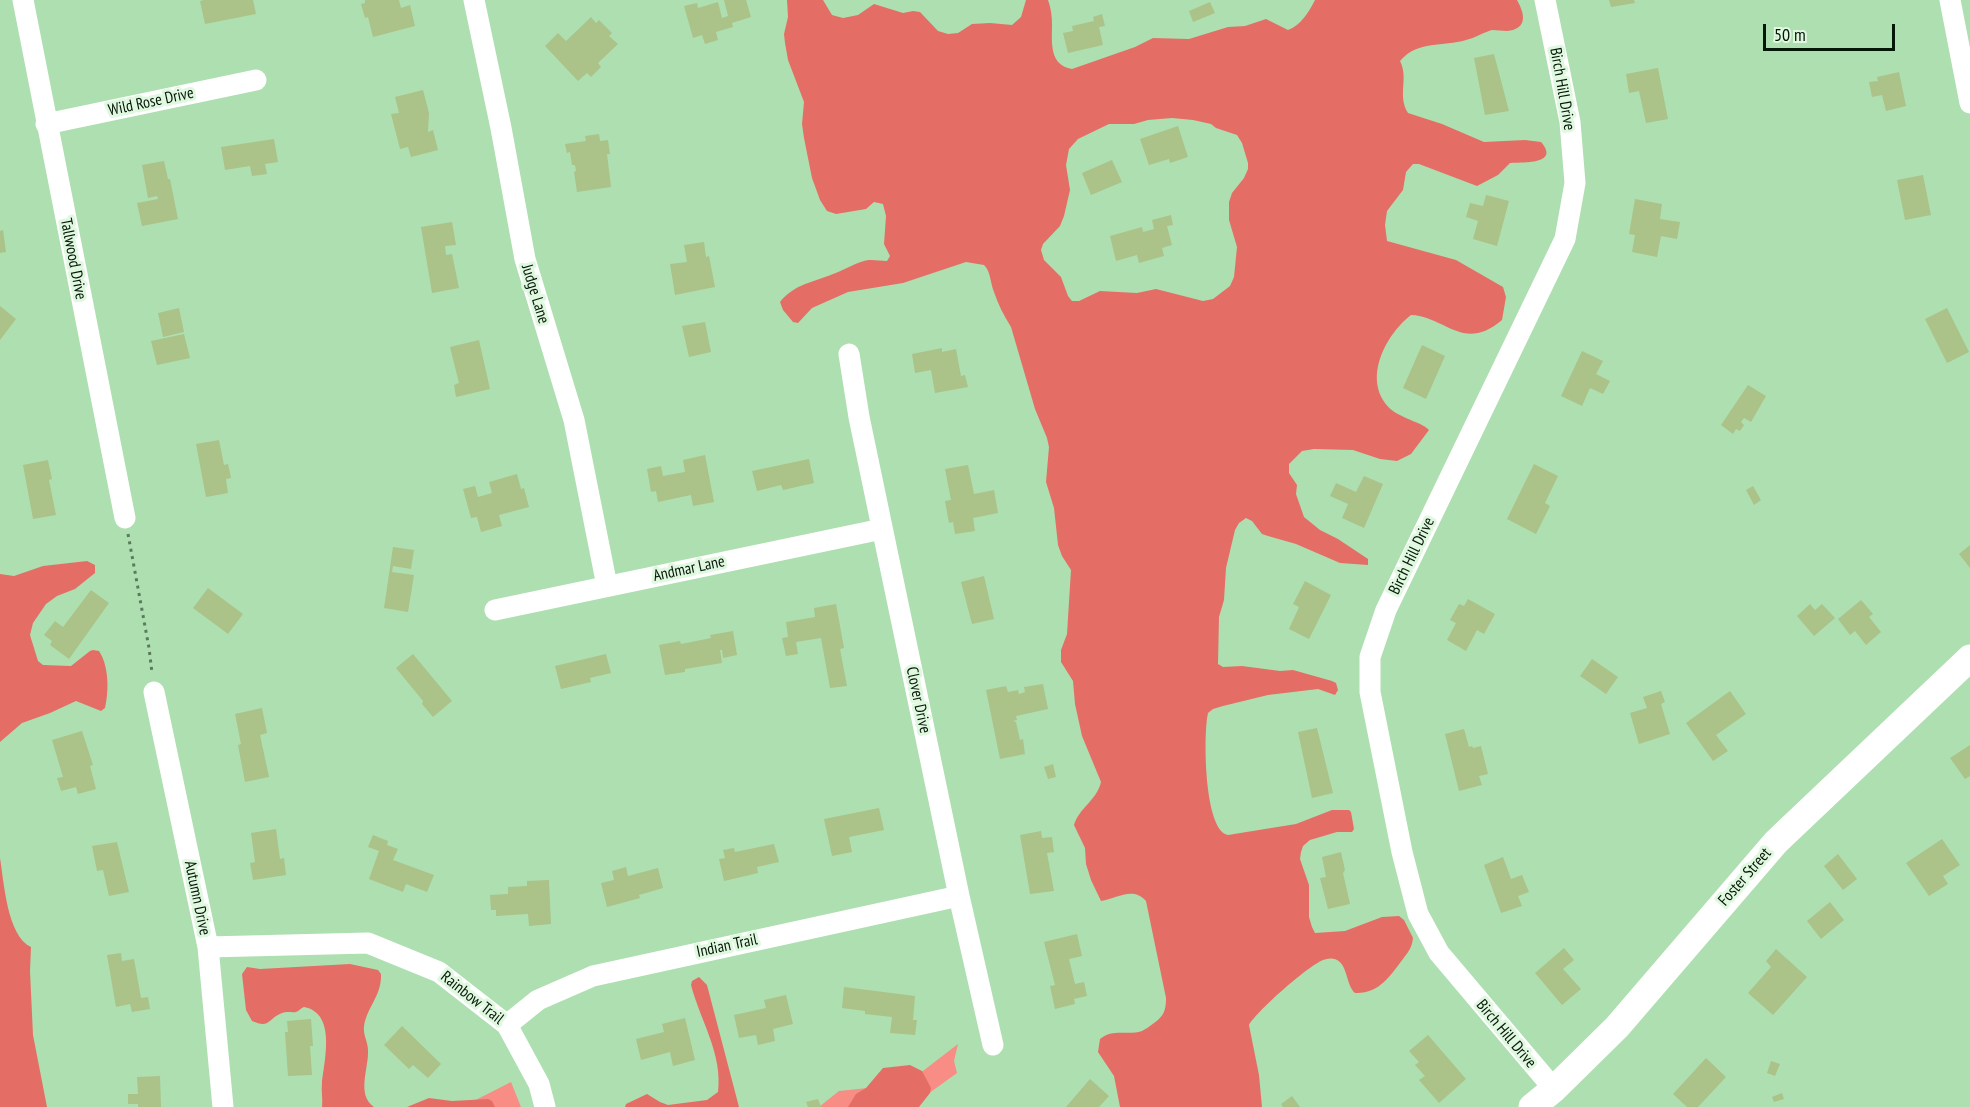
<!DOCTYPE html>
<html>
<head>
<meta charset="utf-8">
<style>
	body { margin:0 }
	#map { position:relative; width:1970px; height:1107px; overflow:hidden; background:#aedfb0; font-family:"PT Sans Narrow",sans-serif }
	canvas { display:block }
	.scale { position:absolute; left:1763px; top:24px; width:132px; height:27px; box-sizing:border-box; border:3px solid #051707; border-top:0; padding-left:8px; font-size:18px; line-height:21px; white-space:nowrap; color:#051707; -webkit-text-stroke:4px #e0f8e0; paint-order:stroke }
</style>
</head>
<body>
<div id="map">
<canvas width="1970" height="1107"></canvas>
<div class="scale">50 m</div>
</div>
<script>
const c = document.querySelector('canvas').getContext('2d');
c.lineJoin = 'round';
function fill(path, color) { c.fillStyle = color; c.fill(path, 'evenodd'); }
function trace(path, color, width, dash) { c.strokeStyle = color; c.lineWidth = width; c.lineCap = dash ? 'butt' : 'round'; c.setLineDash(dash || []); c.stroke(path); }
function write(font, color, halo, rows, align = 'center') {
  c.font = font + ' "PT Sans Narrow",sans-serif'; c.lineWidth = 6; c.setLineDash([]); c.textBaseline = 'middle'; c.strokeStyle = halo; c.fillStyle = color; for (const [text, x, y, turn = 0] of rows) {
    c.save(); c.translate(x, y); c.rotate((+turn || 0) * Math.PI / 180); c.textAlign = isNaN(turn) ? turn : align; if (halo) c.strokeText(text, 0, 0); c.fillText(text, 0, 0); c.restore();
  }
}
const green = new Path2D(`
	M958 1044 954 1061 957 1073 910 1107H819L839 1091 906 1084Z
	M511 1082 521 1107H462Z`);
const forest = new Path2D(`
	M787 0H823L832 15 843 18 858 15 874 4 903 13 913 11 920 12 938 31 948 34 958 33 972 24 990 23 1012 25 1021 17 1026 0H1048C1051 8 1052 16 1052 25 1052 43 1049 65 1072 69L1135 47 1153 38 1189 39 1228 27 1245 26 1266 19 1288 30C1300 26 1309 12 1315 0H1517C1525 14 1528 29 1507 31 1502 31 1497 30 1492 30 1484 32 1475 38 1466 40 1443 47 1418 40 1400 61 1409 78 1397 96 1408 113L1442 124 1484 142 1525 140 1541 142C1561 165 1521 162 1510 163L1498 175 1477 186 1419 164H1413L1406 172 1403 190 1387 211 1385 225 1387 241 1456 260 1503 287 1506 297 1502 320C1463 353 1445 316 1411 315 1384 336 1360 384 1393 411 1404 419 1423 423 1429 430L1411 454 1397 461 1380 459 1353 450 1314 449 1302 451 1289 464V473L1297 485 1296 494 1304 517 1320 530 1338 539 1368 559V565L1340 563 1296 544 1268 536 1262 534 1252 521 1246 518 1239 523 1235 530 1226 568 1224 600 1219 617 1218 664 1223 667 1242 666 1280 671 1293 670 1332 681 1336 683 1338 690 1335 695 1318 689 1268 695 1223 706 1213 709 1208 713C1203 734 1204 831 1228 835L1296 824 1332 810H1349L1351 812 1354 829 1352 832H1337L1310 840 1303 846 1301 852 1300 859 1309 885V917L1312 927 1315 933 1345 931 1382 917 1399 916 1404 920 1413 938C1412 948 1408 952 1403 959 1390 976 1379 994 1355 993 1346 985 1348 966 1337 960 1333 958 1328 958 1323 960 1308 966 1258 1010 1249 1025L1259 1075 1262 1107H1120L1114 1076 1098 1052 1100 1039C1113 1028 1128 1036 1142 1031 1146 1029 1150 1026 1154 1023 1164 1016 1166 1010 1166 998L1146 901C1132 886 1117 899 1101 901L1091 880 1086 864 1085 848 1074 825C1079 808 1097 800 1101 782L1082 736 1075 704 1073 681 1061 662V650L1067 634 1071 570 1062 556 1058 545 1054 508 1046 482 1049 447 1047 438 1035 409 1011 327C1004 316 998 304 994 292 990 282 991 272 984 265L966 262 903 283 848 292 812 308 798 323 793 322 783 310 780 302C794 284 814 282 833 274 844 270 853 264 864 261 870 259 880 261 887 261L890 256 884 244 886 216 883 204 874 202 866 209 836 214 827 211 820 200 812 178 804 138 802 124 804 102 788 60 785 43 784 34 788 17ZM1172 118 1193 120 1211 124 1216 128 1237 135 1242 143 1248 163V169L1244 178 1232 193 1229 202V220L1237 247 1234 277 1230 286 1213 299 1203 301 1156 289 1137 293 1100 291 1079 301H1072L1068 296 1061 277 1044 260 1041 250 1043 244 1060 226 1064 216 1070 190 1066 165 1069 149 1078 139 1109 124H1134L1148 120Z
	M87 561 95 565V573L75 589 57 596 46 604 33 623 30 635 38 661 43 665 71 666 90 651 93 650 99 651C109 666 109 691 105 708L101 711 76 701 50 713 22 723 0 742V574L14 576 43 566Z
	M0 858C4 882 7 936 31 947L30 971 33 1035 47 1107H0Z
	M350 964 378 970 381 974C382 996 366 1008 364 1027 363 1035 368 1042 368 1050 369 1068 356 1095 374 1107H322C323 1099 321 1091 322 1083 324 1062 337 1013 304 1007 301 1008 299 1011 296 1012 292 1013 287 1011 282 1013 267 1019 270 1029 252 1021L246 1010 242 974 247 967 260 969Z
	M699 977 707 985 739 1107H625L626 1104 647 1094 660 1102 668 1105 707 1100 718 1092C723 1054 700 1020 691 985L692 981Z
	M910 1065 922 1071 931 1088 930 1093 919 1107H848L856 1094 866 1088 883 1068Z
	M429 1098 452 1101 488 1099 492 1101 495 1107H407Z`);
const building = new Path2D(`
	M204 0H253L256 14 205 24 200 1Z
	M365 0H399L401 8 410 5 415 26 373 37 368 17 365 18 361 4 365 3Z
	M724 0H746L751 17 732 23 733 27 716 32 718 40 705 44 702 35 693 38 684 6 697 3 698 8 718 2 722 18 728 16Z
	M1609 0H1634L1635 3 1611 7Z
	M1210 2 1215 13 1193 22 1189 11Z
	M1102 14 1105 26 1099 27 1103 45 1068 53 1063 33 1073 31 1072 26 1094 21 1093 17Z
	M591 17 596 23 599 20 612 33 609 36 618 44 598 63 601 67 591 77 587 73 578 81 545 46 558 33 566 41Z
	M1494 54 1509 111 1485 115 1474 58Z
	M1658 68 1668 119 1646 123 1639 91 1629 93 1626 74Z
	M1899 72 1906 106 1886 111 1882 95 1872 97 1869 82 1878 81 1877 77Z
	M423 90 429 113 428 132 433 130 438 150 411 157 408 147 400 149 391 114 399 113 395 97Z
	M1178 126 1188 157 1170 163 1169 159 1149 165 1140 139Z
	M599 134 600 141 608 140 610 154H607L611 187 577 192 574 172 576 171 575 165H572L570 152 567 153 565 144 586 141 585 136Z
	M274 139 278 162 265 164 267 174 252 176 250 166 225 170 221 147Z
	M1112 160 1122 182 1091 195 1082 173Z
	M164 161 168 179H170L178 219 142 226 137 203 158 199 157 196 148 198 142 165Z
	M1923 175 1931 215 1905 220 1897 180Z
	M1486 195 1509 201 1497 246 1473 239 1478 221 1466 217 1470 203 1483 206Z
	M1635 199 1662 204 1660 219 1680 222 1677 239 1661 236 1657 257 1632 252 1635 235 1629 234Z
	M1171 215 1173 225 1167 226 1172 245 1162 248 1164 256 1139 263 1137 255 1116 261 1110 236 1142 227 1143 232 1154 229 1152 220Z
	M452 222 456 245 445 246 446 255 452 254 459 288 432 293 421 227Z
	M3 230 6 252 0 253V231Z
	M704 242 706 257 709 256 715 287 675 295 670 264 687 262 684 245Z
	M0 306 16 319 0 340Z
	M179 308 184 332 163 337 158 313Z
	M1947 308 1969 352 1947 363 1925 319Z
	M705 322 711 352 689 357 682 326Z
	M184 334 190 358 157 365 151 341Z
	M479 340 490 389 456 397 454 385 459 383 450 347Z
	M1422 345 1445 356 1426 399 1403 388Z
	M942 348V352L956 349 961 376 965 375 968 387 935 393 931 370 915 373 912 354Z
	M1582 351 1603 361 1596 374 1610 381 1603 394 1590 388 1582 406 1561 396Z
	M1748 385 1766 396 1751 422 1744 418 1741 422 1744 425 1740 431 1736 429 1733 434 1721 425Z
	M219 440 224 465 228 464 231 478 226 479 228 493 206 497 196 444Z
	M705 455 714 502 693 506 691 495 658 502 656 491 651 492 647 469 661 466 663 476 685 472 683 460Z
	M809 459 814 483 783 490 781 485 757 491 752 471Z
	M48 460 52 479 49 480 56 515 33 519 23 465Z
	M1534 464 1558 476 1545 503 1550 506 1536 534 1507 519Z
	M968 465 974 494 994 490 998 513 973 518 975 531 955 534 953 522 949 523 945 501 951 500 945 469Z
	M517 474 521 489 524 488 529 507 499 515 502 526 481 532 477 517 471 518 463 489 475 486 478 497 492 493 489 482Z
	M1364 476 1383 484 1364 528 1342 518 1348 504 1330 496 1336 483 1356 492Z
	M1753 486 1761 500 1754 505 1746 490Z
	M1970 545V568L1959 554Z
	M393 547 414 550 411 569 393 566 392 572 414 575 408 612 384 608Z
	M984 576 994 619 972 624 961 582Z
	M1305 581 1331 595 1309 639 1289 629 1299 607 1293 604Z
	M208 588 243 614 228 634 193 608Z
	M91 590 109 603 69 659 50 645 52 641 44 635 55 621 63 627Z
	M1468 599 1495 614 1484 634 1477 630 1466 651 1447 640 1456 623 1450 620 1459 604 1464 606Z
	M1861 600 1873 614 1869 617 1881 632 1866 645 1855 631 1850 635 1838 619Z
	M836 604 844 648 840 649 847 686 830 688 821 638 796 642 798 654 786 656 782 638 788 637 786 622 815 617 814 608Z
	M1810 604 1815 610 1822 604 1835 618 1814 636 1797 616Z
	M733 631 737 655 723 658 722 650H720L722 663 685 669V672L665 675 659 645 680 641 681 644 711 638 710 635Z
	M413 654 452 701 433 717 422 704 423 701 396 668Z
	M606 654 611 673 590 678 591 682 561 689 555 666Z
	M1592 659 1618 677 1606 694 1580 676Z
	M1043 684 1048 709 1016 716 1017 720 1013 721 1016 722 1020 740 1023 739 1025 754 1000 759 986 690 1006 686 1008 692 1018 690 1019 694 1025 692 1024 687Z
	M1661 691 1665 702 1661 704 1670 734 1639 744 1630 713 1647 708 1643 697Z
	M1730 691 1746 714 1716 735 1728 751 1713 761 1686 723Z
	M262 708 267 733 260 735 269 777 245 782 238 745 241 744 235 714Z
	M1317 728 1333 793 1312 798 1298 732Z
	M1464 729 1469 747 1472 746 1473 748 1481 746 1488 774 1479 776 1482 785 1459 791 1445 734Z
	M82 731 93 765 90 766 96 789 78 794 76 787 61 791 57 778 63 777 52 740Z
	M1970 745V776L1965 779 1950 758Z
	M1053 764 1056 777 1048 779 1044 767Z
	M879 808 884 830 849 837 852 852 832 856 824 819Z
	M276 829 280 859 284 858 286 875 253 880 250 863 255 862 251 833Z
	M1041 831 1042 838 1052 837 1054 852 1047 853 1054 891 1030 894 1020 835Z
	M373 835 388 841 387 845 398 849 393 860 434 875 427 892 406 884 403 892 369 879 379 851 368 847Z
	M1942 839 1960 865 1943 876 1948 884 1929 896 1906 863Z
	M117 842 129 892 109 896 103 870 97 871 92 846Z
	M774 844 779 862 757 867 758 873 724 881 719 859 725 858 723 850 734 848 735 852Z
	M1341 852 1345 870 1343 873 1350 904 1328 909 1320 878 1326 877 1322 857Z
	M1838 854 1857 879 1843 890 1824 866Z
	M1503 857 1511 879 1522 875 1529 892 1518 896 1522 906 1501 913 1484 865Z
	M626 867 628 876 658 868 663 888 639 895 640 898 607 907 601 883 614 880 612 871Z
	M549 880 551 924 529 926 528 914 496 916V910H491L490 895 508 894V887L527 886V881Z
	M1830 902 1844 920 1821 939 1807 921Z
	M1077 934 1082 956 1069 959 1075 984 1084 982 1087 996 1074 999 1075 1004 1055 1009 1050 986 1055 985 1044 942Z
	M1564 948 1574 960 1563 969 1581 989 1562 1005 1535 973Z
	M1776 949 1807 977 1773 1015 1748 993 1771 967 1766 961Z
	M121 953 122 961 134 959 141 998 148 997 150 1009 132 1012 130 1004 116 1007 107 955Z
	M844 987 915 996 913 1020H917L915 1035 890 1033 892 1017 865 1014V1011L842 1008Z
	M786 995 793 1024 773 1029 775 1041 758 1045 756 1035 739 1038 734 1015 766 1008 764 1000Z
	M685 1018 695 1060 673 1066 670 1052 641 1060 636 1039 664 1032 662 1024Z
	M311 1019 313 1046H310L312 1075 288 1076 285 1032H288L287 1021Z
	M402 1026 441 1064 428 1078 413 1065 409 1069 384 1045Z
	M1428 1035 1466 1079 1439 1103 1419 1080 1425 1076 1415 1065 1419 1062 1409 1051Z
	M1706 1058 1726 1077 1698 1107H1687L1673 1094Z
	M1771 1061 1780 1064 1775 1076 1767 1073Z
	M160 1076 161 1107H138V1104H128V1094H138L137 1077Z
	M1090 1079 1109 1096 1099 1107H1066Z
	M1782 1093 1784 1099 1774 1102 1772 1097Z
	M1292 1096 1300 1107H1283L1281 1104Z
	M818 1099 821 1107H808L806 1102Z`);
const path = new Path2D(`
	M128 534 149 648 152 673`);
const minor = new Path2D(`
	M23 0 125 518
	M474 0 501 128 525 259 574 420 607 586
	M1545 0 1570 122 1575 183 1565 239 1386 610 1370 657V692L1402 852 1418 914 1439 953 1554 1089
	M1950 0 1970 103
	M46 124 256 80
	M849 354 859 417 959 896 993 1045
	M495 610 882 529
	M154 692 208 947 223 1107
	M208 947 368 943 439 972 507 1025 539 1084 545 1107
	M507 1025 538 1000 593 976 959 896`);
const tertiary = new Path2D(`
	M1532 1107 1554 1089 1617 1027 1776 842 1970 658`);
const streetNames = [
	["Birch Hill Drive",1562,89,80],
	["Wild Rose Drive",151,102,-12],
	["Tallwood Drive",73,259,79],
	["Judge Lane",535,294,73],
	["Birch Hill Drive",1412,556,-64],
	["Andmar Lane",689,569,-12],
	["Clover Drive",918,700,78],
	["Foster Street",1745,877,-49],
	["Autumn Drive",197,898,78],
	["Indian Trail",727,946,-12],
	["Rainbow Trail",472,998,38],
	["Birch Hill Drive",1506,1034,50]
];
fill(green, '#f78d84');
fill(forest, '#e46e66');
fill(building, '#abc289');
trace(path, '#5a7c5c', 3, [3, 4.5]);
trace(minor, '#fff', 21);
trace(tertiary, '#fff', 27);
write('16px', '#051707', '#e0f8e0', streetNames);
</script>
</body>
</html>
